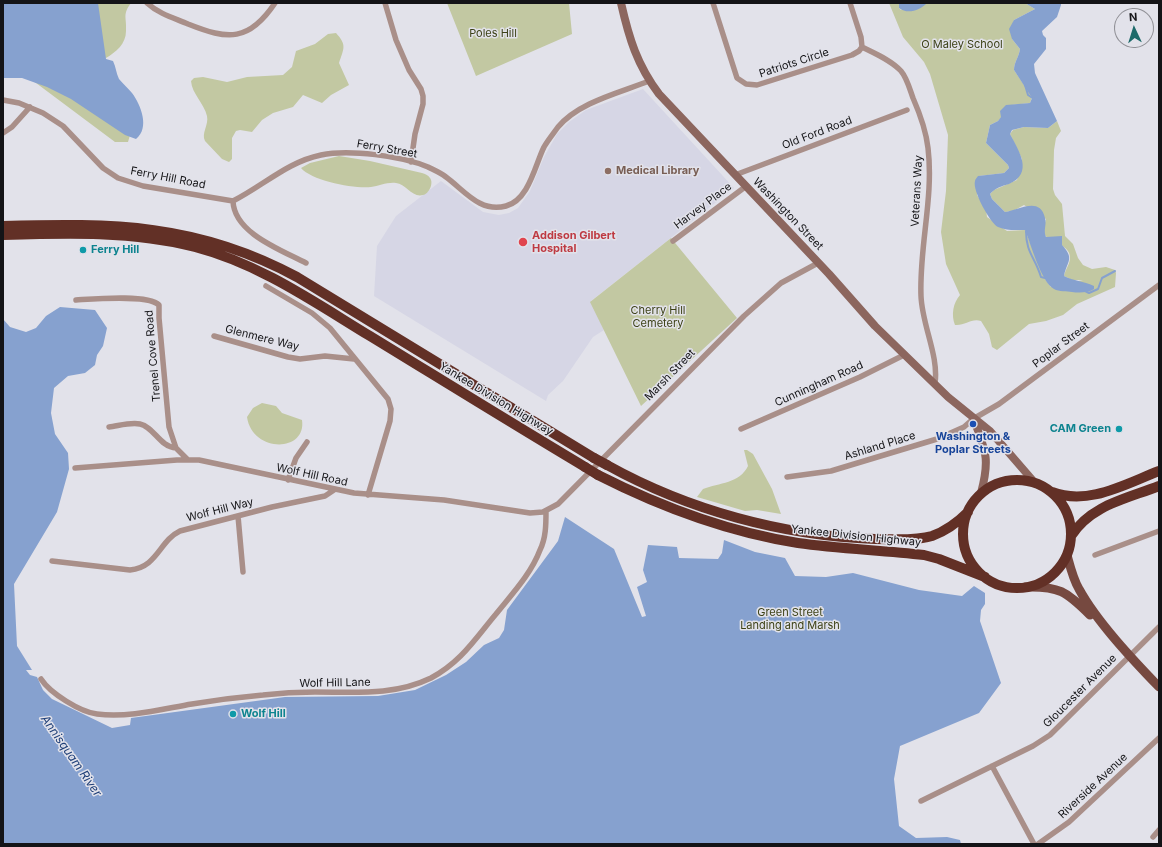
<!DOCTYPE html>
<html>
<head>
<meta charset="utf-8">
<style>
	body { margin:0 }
	#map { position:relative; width:1162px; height:847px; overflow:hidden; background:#e2e2ea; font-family:Inter,sans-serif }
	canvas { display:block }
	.frame { position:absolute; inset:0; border:4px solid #141417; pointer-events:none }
	.north { position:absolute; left:1114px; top:8px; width:40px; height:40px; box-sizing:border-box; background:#e2e2ea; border:1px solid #909096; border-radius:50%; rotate:356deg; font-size:11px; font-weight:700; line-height:16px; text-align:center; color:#141417 }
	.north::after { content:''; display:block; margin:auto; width:14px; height:18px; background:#1d6a6a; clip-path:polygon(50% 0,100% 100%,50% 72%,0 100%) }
</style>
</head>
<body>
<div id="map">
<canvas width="1162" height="847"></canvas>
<div class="frame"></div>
<div class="north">N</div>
</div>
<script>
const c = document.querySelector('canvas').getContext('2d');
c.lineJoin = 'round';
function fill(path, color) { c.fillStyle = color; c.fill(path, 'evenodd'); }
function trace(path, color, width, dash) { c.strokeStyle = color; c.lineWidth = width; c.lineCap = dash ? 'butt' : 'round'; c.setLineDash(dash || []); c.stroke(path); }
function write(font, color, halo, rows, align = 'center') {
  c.font = font + ' Inter,sans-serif'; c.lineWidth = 3; c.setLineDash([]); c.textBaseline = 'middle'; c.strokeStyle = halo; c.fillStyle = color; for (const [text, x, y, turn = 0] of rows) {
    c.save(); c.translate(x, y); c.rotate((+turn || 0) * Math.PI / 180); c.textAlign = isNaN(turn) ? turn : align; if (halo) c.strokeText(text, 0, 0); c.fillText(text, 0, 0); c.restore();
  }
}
const built = new Path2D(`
	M643 89 734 188 591 301 604 330 593 337 563 381 548 395 546 401 374 296 377 246 396 216 441 181 483 212 499 215 509 213 518 208 530 191 544 157 557 134 569 122 586 110Z`);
const green = new Path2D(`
	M29 3H131C122 15 127 17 126 31 126 44 116 52 106 58L103 57 130 135 128 142H115L28 77 3 11Z
	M447 3H569L572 34 476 76Z
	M889 3H899V8L901 10 911 3H1025L1035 9 1014 20 1012 39 1020 49C1019 57 1014 62 1014 70L1032 97 1030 103 1012 105 998 121 990 125 986 143 1008 165 1009 168 1004 173 979 176 977 195 986 209 987 217 1007 231 1025 230 1045 279 1051 287 1083 280H1072L1064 276C1065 270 1070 264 1070 258 1071 243 1045 243 1044 232 1043 229 1045 223 1046 219L1024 205 1013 211 1005 212 992 199 990 194 994 190 1017 180 1022 159 1010 134 1013 130 1024 127 1048 128 1057 121 1061 131 1056 138 1054 150 1053 189 1055 195 1062 204 1065 236 1073 244 1078 258 1083 265 1092 269 1106 267 1115 270 1116 273 1115 287 1077 304 1063 315 1046 321 1029 324 997 350 992 347 989 334 981 321C971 318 965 326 955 325 951 315 953 303 960 295L946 264 941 232 946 191 948 135 930 74 924 62 903 37Z
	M336 33C347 45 344 48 339 63L349 85 331 95 322 103 303 95 293 107 273 113 262 120 252 132 240 130 236 131 232 138V159L229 162 222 159 205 141C201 133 209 125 207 116 204 103 192 94 191 81L194 78 203 77 227 82 247 77 283 75 292 67 296 51 315 44 328 34Z
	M339 156 370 161 422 173C425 174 428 175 430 178 434 183 429 194 423 195 412 198 406 184 396 183 387 182 379 186 371 187 355 189 312 181 301 168L310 163Z
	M671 238 737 318 641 406 590 302Z
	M262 403 276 406 282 413 302 420C307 453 252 453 247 417L253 408Z
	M744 450H747L753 454 772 489 781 514 757 510 745 511 697 497 703 489C719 483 740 483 748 466Z`);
const water = new Path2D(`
	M3 3H98L106 59 113 61C116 67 116 73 119 79 123 84 128 88 132 93 141 105 150 128 136 139L125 135 71 99 47 87 22 78H3Z
	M899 3H927C920 10 908 15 899 8Z
	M1025 3H1061V5L1057 17 1042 31 1043 35 1046 38V49L1034 64 1035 73 1057 121 1048 128 1024 127 1012 130 1010 134C1019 151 1034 173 1009 184 1002 186 995 188 990 194L992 199 1005 212C1019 210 1040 196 1045 218 1047 225 1043 230 1046 237L1062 236V245C1075 259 1067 261 1064 276 1074 281 1083 281 1094 286V289C1088 293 1079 293 1072 292 1067 291 1059 292 1054 289 1041 282 1031 244 1025 230 1015 230 1007 231 998 227 990 223 972 190 975 181 975 179 977 178 978 176L1004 173 1009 168 1008 165 986 143 990 125 998 121 1001 117 1000 111 1006 105 1030 103 1032 98 1014 70C1014 62 1019 57 1020 49L1012 39 1009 29 1014 20 1035 9Z
	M60 307 95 310 107 328 103 346 97 355 95 365 85 373 68 376 54 388 51 413 55 434 68 453 69 469 57 512 14 584 17 646 32 670H26L30 675 37 677 43 690 52 699 112 728 130 725 131 718 285 697 378 696 415 690 446 675 466 662 484 645 499 638 504 630 507 610 558 541 565 517 614 549 642 617 646 616 637 587 647 582 643 570 648 545 677 547 679 558 718 559 722 553 724 540 755 552 785 558 795 576 826 577 853 573 919 590 962 596 974 586 985 593V604L981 610 980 621 1001 683 979 713 900 746 894 779 899 826 916 838 947 837 960 840 961 844H3V319L10 327 26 332 36 328 46 316Z`);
const stream = new Path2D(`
	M1025 85 1028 95 1034 99
	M1026 231C1026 253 1035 257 1041 277L1045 278
	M1085 291 1089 293 1098 289 1102 278 1115 271`);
const street = new Path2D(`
	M147 3C159 14 174 18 188 24 228 40 249 42 275 3
	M385 3 396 40 409 70 421 89 423 96V104L415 134 411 162
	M713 3 737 78 746 84 757 85 852 55 859 51 862 47
	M850 3 861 37 862 47
	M862 47C874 53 891 60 901 71 907 78 910 90 913 98 920 114 926 130 928 148 934 197 919 247 921 296 922 325 939 356 935 383
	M3 100 19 103 43 113 63 126 103 168 118 178 143 186 233 201C263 186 287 162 321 155 349 149 402 156 428 167 434 170 441 173 446 177 465 191 480 213 506 206 529 200 535 165 544 147 548 140 553 134 558 127 579 102 619 93 649 81
	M3 133 12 127 30 107
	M735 175 907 110
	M233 201C234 233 281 250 306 263
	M673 241 745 187
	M266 286 312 313 330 328 388 399 391 409 390 421 368 495
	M76 300C93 299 148 294 159 305V318L169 427 176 448 187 459
	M214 336 288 357 300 359 325 356 354 359
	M109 427C118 426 130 422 140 424 154 427 160 447 176 448
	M741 429 860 377 904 355
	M75 468 177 460H199L354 493 444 500 530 513 543 512 558 504 744 316 781 283 818 263
	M787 477 831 471 937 439 964 427 973 419 999 404 1159 285
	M288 480 296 458 307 442
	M238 516 243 572
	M1095 555 1159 531
	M52 561 130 570C158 567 159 541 180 531L272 507 325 496 334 490
	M41 679C50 693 80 712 97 714 129 718 162 709 192 704 216 700 240 697 263 695 280 693 298 692 315 692 355 692 394 696 431 678 461 662 475 639 496 614 512 594 531 574 540 550 546 538 546 524 546 511
	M992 766 1034 844
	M921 801 1033 746 1050 735 1159 627
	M1153 837 1159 830
	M1038 844 1069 822 1159 738`);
const secondary = new Path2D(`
	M621 3C629 38 637 65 659 94L829 274 875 326 948 397 990 431 1035 483
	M974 420C986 452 990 459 981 493`);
const primary = new Path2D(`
	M1067 555C1070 566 1073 579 1079 589 1097 622 1133 660 1159 687
	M1025 587C1059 586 1066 591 1090 615`);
const highway = new Path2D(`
	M3 226C113 223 197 223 297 277L594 458
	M3 235C67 233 133 231 195 247 260 264 314 302 370 336 442 380 513 424 585 467
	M607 465C688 510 783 536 875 539 893 539 915 541 932 536 946 531 958 522 968 512
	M598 475C661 507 728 532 798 543 840 549 882 550 924 555L939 559 985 577
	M963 534a54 54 0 1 1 108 0a54 54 0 1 1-108 0Z
	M1052 492C1088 506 1125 484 1159 471
	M1071 536C1091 505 1126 499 1159 486`);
const highwayBridge = new Path2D(`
	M594 458 607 465
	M585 467 598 475`);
const markers = [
	[608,171,4,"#8d6e63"],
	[523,242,5,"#e0444e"],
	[83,250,4,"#0f9aa8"],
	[973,424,4,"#1a4fb4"],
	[1119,429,4,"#0f9aa8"],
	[233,714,4,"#0f9aa8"]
];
const parkNames = [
	["Poles Hill",493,34],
	["O Maley School",962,45],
	["Cherry Hill",658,311],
	["Cemetery",658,324],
	["Green Street",790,613],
	["Landing and Marsh",790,626]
];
const streetNames = [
	["Patriots Circle",794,63,-18],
	["Old Ford Road",817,133,-21],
	["Ferry Street",387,149,10],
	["Ferry Hill Road",168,178,11],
	["Veterans Way",917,191,-87],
	["Harvey Place",703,206,-37],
	["Washington Street",788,214,46],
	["Glenmere Way",262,338,14],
	["Poplar Street",1061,345,-37],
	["Trenel Cove Road",153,356,-95],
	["Marsh Street",670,375,-46],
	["Cunningham Road",819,384,-24],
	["Yankee Division Highway",496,399,31],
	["Ashland Place",880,446,-17],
	["Wolf Hill Road",312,475,12],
	["Wolf Hill Way",220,510,-14],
	["Yankee Division Highway",856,536,6],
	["Wolf Hill Lane",335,683,-1],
	["Gloucester Avenue",1080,691,-45],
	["Riverside Avenue",1093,786,-43]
];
const educationNames = [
	["Medical Library",616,171]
];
const healthNames = [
	["Addison Gilbert",532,236],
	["Hospital",532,249]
];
const cultureNames = [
	["Ferry Hill",91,250],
	["CAM Green",1111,429,"right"],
	["Wolf Hill",241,714]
];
const transitNames = [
	["Washington &",973,437],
	["Poplar Streets",973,450]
];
const waterNames = [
	["Annisquam River",71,756,55]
];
fill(built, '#d6d6e5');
fill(green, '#c2c8a2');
fill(water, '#86a1cf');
trace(stream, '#86a1cf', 2);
trace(street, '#a98f89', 5.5);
trace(secondary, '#8c665e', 8);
trace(primary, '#764940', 9);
trace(highway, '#623026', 10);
trace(highwayBridge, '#623026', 10);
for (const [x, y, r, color] of markers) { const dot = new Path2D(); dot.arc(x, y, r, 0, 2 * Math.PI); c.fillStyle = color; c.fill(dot); trace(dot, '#e2e2ea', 1.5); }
write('11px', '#3c4116', '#e2e2ea', parkNames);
write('11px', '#141417', '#e2e2ea', streetNames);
write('bold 11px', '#785e54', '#e2e2ea', educationNames, 'left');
write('bold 11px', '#be3a42', '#e2e2ea', healthNames, 'left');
write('bold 11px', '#0d838f', '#e2e2ea', cultureNames, 'left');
write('bold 11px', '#164399', '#e2e2ea', transitNames);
write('italic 12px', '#204079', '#e2e2ea', waterNames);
</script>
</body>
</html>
